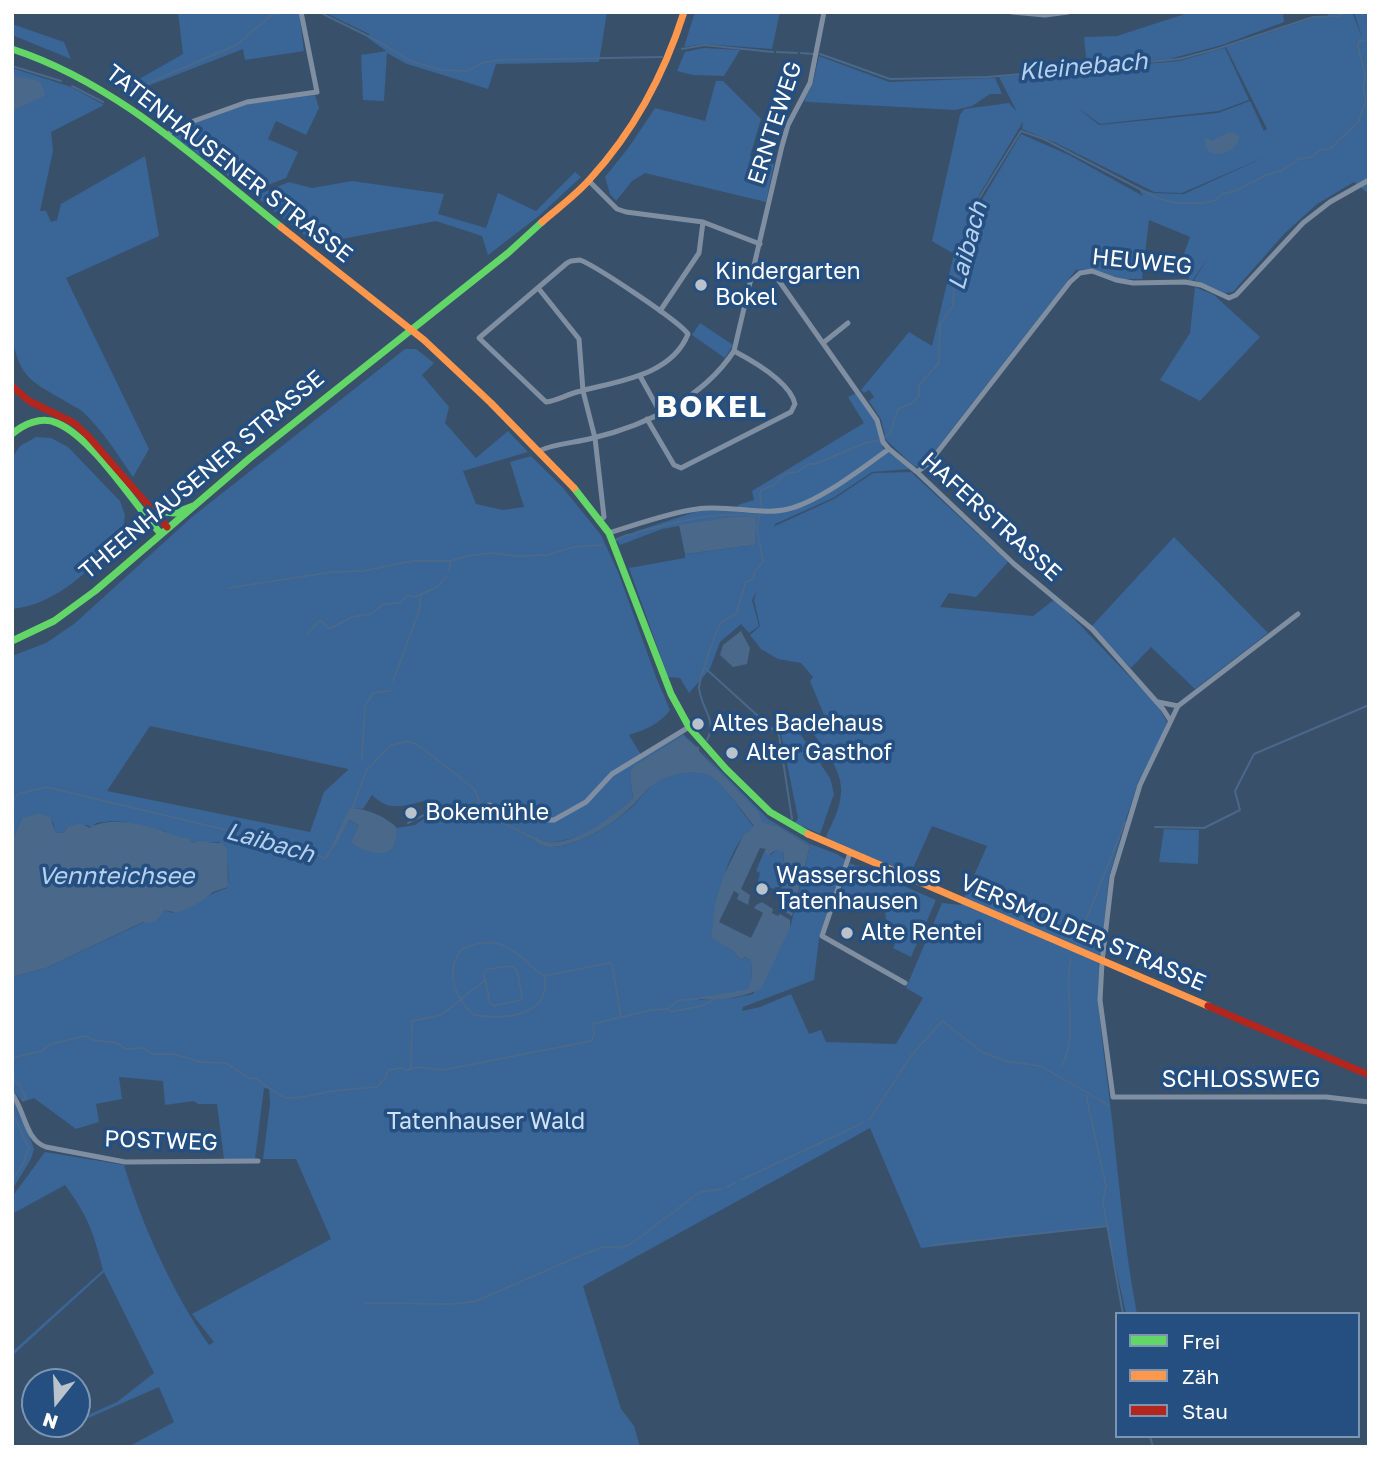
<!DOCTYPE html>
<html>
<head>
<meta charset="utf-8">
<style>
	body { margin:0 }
	#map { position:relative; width:1381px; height:1459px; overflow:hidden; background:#39506b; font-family:"Golos Text",sans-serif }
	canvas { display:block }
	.frame { position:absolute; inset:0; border:14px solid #fff; pointer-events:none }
	.legend { position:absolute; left:1115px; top:1312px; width:245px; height:126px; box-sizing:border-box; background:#244f80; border:2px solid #7c95b3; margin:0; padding:9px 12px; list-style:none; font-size:21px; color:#fff }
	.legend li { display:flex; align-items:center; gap:14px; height:35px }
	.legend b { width:35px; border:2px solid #7c95b3 }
	.north { position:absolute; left:21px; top:1368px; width:70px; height:70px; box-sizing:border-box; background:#244f80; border:2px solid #7c95b3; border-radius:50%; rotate:198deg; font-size:19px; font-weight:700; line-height:28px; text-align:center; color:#fff }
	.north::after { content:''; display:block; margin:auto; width:24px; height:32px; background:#bac2cb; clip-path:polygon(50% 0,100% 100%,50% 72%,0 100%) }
</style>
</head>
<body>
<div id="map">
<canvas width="1381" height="1459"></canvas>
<div class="frame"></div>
<ul class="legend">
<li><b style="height:9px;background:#63d668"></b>Frei</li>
<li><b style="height:9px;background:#ff974d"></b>Zäh</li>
<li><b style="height:9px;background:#b3261e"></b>Stau</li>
</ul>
<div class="north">N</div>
</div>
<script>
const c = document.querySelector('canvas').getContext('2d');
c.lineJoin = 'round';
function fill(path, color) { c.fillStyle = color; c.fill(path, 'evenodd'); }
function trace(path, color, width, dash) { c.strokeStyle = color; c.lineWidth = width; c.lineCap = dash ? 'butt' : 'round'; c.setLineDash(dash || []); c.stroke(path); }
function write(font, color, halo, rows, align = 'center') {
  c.font = font + ' "Golos Text",sans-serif'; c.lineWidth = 7; c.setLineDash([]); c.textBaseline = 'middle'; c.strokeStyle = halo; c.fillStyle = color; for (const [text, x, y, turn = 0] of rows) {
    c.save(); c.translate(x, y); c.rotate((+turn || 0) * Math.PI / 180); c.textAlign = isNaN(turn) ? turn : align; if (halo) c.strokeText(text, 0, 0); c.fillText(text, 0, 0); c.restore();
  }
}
const green = new Path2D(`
	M178 12H299L304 51 245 60 243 49 127 94V86L183 54Z
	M324 12H607L599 62 496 64 488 89 407 64 387 53 384 101 363 100 361 55 386 51 368 38 369 34Z
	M695 12H780L772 49 704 44 684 47Z
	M1191 12H1283L1284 22 1222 45 1169 59 1087 68 1084 37 1117 36Z
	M1328 12H1352L1362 37 1354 12H1369V194L1354 182 1317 204 1284 234 1233 292 1224 293 1194 280 1208 258 1192 281 1188 280 1192 269 1180 265 1190 237 1149 220 1142 279H1119L1090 269 1076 270 927 461 920 467 914 466 886 440 881 419 869 401 874 397 869 390 864 393 861 390 909 332 932 346 954 254 932 241 960 115 964 109 1009 103 1017 112 999 77 1179 61 1225 48 1249 100 1219 111 1100 124 1077 107 1099 125 1218 113 1250 101 1264 131 1267 129 1226 47 1313 18 1328 16ZM1023 122 1022 129 1054 142 1154 192 1182 193 1265 157 1184 194 1154 193 1139 189 1143 196 1069 155 1021 134 983 198 965 248 961 246 973 205Z
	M12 24 64 42 71 59 12 35Z
	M703 48H704L740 50 724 76 693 75 677 71 685 52Z
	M819 56 889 82 995 78 1002 94H990L972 106 955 110 808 102 804 101 813 83Z
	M12 68 71 87 104 105 51 132 53 151 40 211H46L51 222 57 220 61 204 145 156 159 236 66 278 149 449 133 477C118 455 103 431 84 413 79 408 71 405 65 401 31 381 21 379 12 339Z
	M716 81H723L761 119 750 156 774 164 766 202 645 173 632 181 616 201 610 194 605 177 629 147 655 108 705 121Z
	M315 95 319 108 306 135 276 121 268 139 298 152 286 178 250 192 173 136 175 130 248 104Z
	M575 172 581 177 540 215 488 255 482 236 436 221 316 244 255 196 289 182 312 188 352 181 444 194 438 214 486 228 498 193 536 211Z
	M1195 287 1214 295 1260 337 1200 401 1160 380 1190 333Z
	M700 323 733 345 725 358 692 335Z
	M405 349H416L434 363 422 375 449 407 445 423 476 458 508 431 528 452 463 471 476 504 503 510 524 507 510 462 531 456 563 488 601 535 618 572 656 677 670 710C660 724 645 730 629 735L643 758 683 734 696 746 694 745 630 772 633 798C611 819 585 839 554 842 546 843 539 838 531 838 540 849 553 848 565 845 593 837 613 824 634 805 640 798 649 787 656 782 672 774 691 769 708 775 721 780 744 815 754 827 728 842 713 909 712 938L733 951 741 960 746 957 751 960 752 978 749 989 697 1000 734 998 753 994 790 928 810 846 777 826 762 822 699 749 768 819 810 844 837 854 846 860 819 939 814 980 743 1007 742 1011 760 1007 791 994 809 1034 821 1030 826 1042 896 1044 923 998 906 988 942 903 961 905 987 846 932 826 910 875 830 840 826 837C831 825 838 813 840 800 847 773 822 747 808 726L824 715 810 681 813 677 801 663 778 659 761 649 750 635 760 626 754 600 757 591 752 600 759 626 749 633 741 624 720 642 710 669 689 693 680 678 668 677 629 568 685 558V554L755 545 730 517 662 529 620 545 616 538 698 511 737 509 738 505 754 500 752 491 864 423 848 397 856 393 875 420 883 448 910 469 872 472 833 498 775 524 774 529 775 526 834 499 873 473 911 472 1008 562 976 597 949 593 940 607 1033 616 1055 599 1158 706 1167 722 1154 756 1138 783 1126 819 1109 877 1101 953 1097 956 1099 967C1096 1016 1106 1062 1111 1111 1119 1179 1124 1247 1137 1314H1126L1107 1226 921 1248 870 1128 583 1286 621 1409 634 1426 640 1447H128L174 1422 159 1387 77 1423V1420L117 1402 154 1373 104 1272 12 1356V1352L103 1270C93 1231 89 1218 65 1185L12 1214V1197L45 1152 124 1165C141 1223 174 1295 209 1345L214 1342 192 1314 331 1239 296 1159H263L270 1104 269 1089 264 1088 255 1159H224L217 1104H198L194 1101 165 1105 163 1081 119 1077 122 1099 96 1104 99 1122 76 1129 34 1098 23 1102 12 1090V977L46 968 144 922C158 923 158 920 164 910L173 913C188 905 212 893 227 888 231 876 225 861 227 848L219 842 209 843 203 840 192 843 189 838H178L164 831 124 822 112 821 96 823 92 828 87 825 68 826 64 832 58 833 55 831 53 822 22 818 12 840V656L46 643 74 624 192 517ZM150 726 348 769V770L324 792 310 832 107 791ZM372 795C389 812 403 806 424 801L432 813 415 825 397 828 394 845 351 841 358 827 357 824 348 820 352 808 363 809Z
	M36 437 51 438 68 447 120 501 125 515 122 538C90 568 59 604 12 609V458L20 446Z
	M1174 537 1268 633 1195 689 1151 647 1131 668 1091 627Z
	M792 727 799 732 830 778 834 794 820 834 795 823 798 818 781 734Z
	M1164 829 1199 830 1198 864 1159 862Z
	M776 850 784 851 782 881H780L779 887H775L774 889 760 885 758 881 760 873 756 871 764 852 771 855Z
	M850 863 936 900 911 957 893 948 902 930 886 919 885 911 840 893Z
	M12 1097 18 1105 34 1149 31 1159 12 1190Z`);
const water = new Path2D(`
	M12 75 40 81 45 93 44 96 12 111Z
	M1228 132 1236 133 1240 138C1231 158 1203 162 1205 138L1212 141Z
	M730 517H756L755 545 685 554 679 525Z
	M741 631 750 648 747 664 733 667 720 655 723 645Z
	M683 736 695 746 699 747V751L759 813 762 822 777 826 810 846 792 916 782 910 784 907 780 905 784 852 776 850 769 855 764 852 766 849 760 848 741 889 750 895 748 905 737 899 739 894 734 891 719 922 751 938 763 913 754 908 756 905 762 902 773 909 772 913 778 916 780 914 790 920V928L762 987C748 998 712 1002 696 998L748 989 752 977 751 960 745 957 741 960 733 951 711 938 715 904 723 877 743 836 754 826C745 815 720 780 708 775 691 769 671 774 656 783 648 787 640 798 633 805 613 824 593 837 565 845 553 848 540 849 531 838L532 836C538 838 543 841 548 842 574 846 615 815 633 798L630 772 635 765Z
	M352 808C367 809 387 817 397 828 396 836 396 846 389 851 380 857 357 850 351 841L358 827 357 824 349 820 335 846 332 845 349 809Z
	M38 813 50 817 55 831 58 833 64 832 68 826 81 823 90 828C109 816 141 824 163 831 173 834 178 838 189 838L192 843 203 840 210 843H222L227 848 228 887 213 892 201 902 177 913 164 910C160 918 155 926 143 922L46 968 12 977V840L22 818Z`);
const stream = new Path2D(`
	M319 12 378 41 410 61 442 70 467 71 482 63 498 60 662 57
	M682 49 704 45 773 52
	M777 52 797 53
	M801 53 813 54
	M820 54 890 79 987 77 1058 71 1179 59 1217 49 1313 17 1339 16 1344 12
	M12 66 61 81
	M72 86 103 102
	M128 92 236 45 275 12
	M885 437 890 433 898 409 912 403 919 396V385L939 363 940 324 953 306 954 281 978 200 1021 131 1044 139 1157 198 1176 203H1204L1216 200 1222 194 1235 191 1266 175 1283 170 1299 159 1312 157 1320 150 1330 149 1358 122 1366 101 1363 88 1365 75 1358 46 1359 41 1369 40
	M762 509 760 495 761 490 774 485 786 473 797 472 809 464H815L865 443 880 440
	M616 540 627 535H633L637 532C677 523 715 510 757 516
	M449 570 451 561 467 556 491 553 517 556 547 555 573 547 602 545
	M228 588 332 572 363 571 412 561H451
	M307 634 319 621 323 622 329 629 352 617 371 614 383 604 400 603 407 595 414 597 421 594
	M705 668 779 735 792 819
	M393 681 419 611 421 594 436 588 447 576
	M707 740C718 720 701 709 699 688 699 680 716 628 722 622 725 619 732 617 736 614L746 582 753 579 755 571 763 562 757 528 760 514
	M362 758 365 706 373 693 390 691
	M12 803 18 794 46 787 306 849 325 859 334 845
	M352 809 366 771 390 746 407 741 416 744 434 757 474 789 485 814 533 838
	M408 823C434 810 449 800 479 809
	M1155 827 1204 828 1240 810 1235 791 1254 754 1369 705
	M1076 945 1125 822
	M511 966 517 970 522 996 521 1000 493 1006 490 1003 484 974 488 969Z
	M544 976C553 1017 502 1020 474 1015 455 999 444 971 462 949 502 931 514 953 544 976L609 963 612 964 621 1017
	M668 1009 671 1012 701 1006 715 999
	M12 1058 42 1051 51 1044 85 1036 93 1040 117 1043 126 1049 143 1048 152 1054H173L201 1062 226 1063 250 1079 256 1078C259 1082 283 1098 287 1098 300 1099 311 1095 323 1093 340 1089 360 1089 377 1087L385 1078 389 1070 400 1068 407 1070 417 1067 443 1070 591 1041 594 1035 593 1024 651 1010 667 1009 679 1000 698 999
	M1062 1065C1079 1037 1063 990 1071 959
	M411 1067 412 1021 441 1015 484 981
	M12 1079 19 1084 26 1098 22 1100
	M1086 1095 1106 1186 1103 1202 1123 1314
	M1098 1099 1108 1105
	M12 1106 15 1104
	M12 1110 27 1145
	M869 1120 911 1056 942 1021 982 1052 1005 1061 1040 1066 1095 1097
	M741 1180 863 1123
	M12 1181 24 1162 29 1147
	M727 1187 735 1183
	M932 1245 1108 1226
	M365 1303 452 1304
	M456 1304 476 1301 589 1252C595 1251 601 1246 607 1247 620 1248 620 1249 632 1243L700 1192 722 1189
	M1150 1436 1153 1447`);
const street = new Path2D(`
	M1012 12 1045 15 1068 12
	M166 136 177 127 247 102 317 92 301 12
	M589 181 617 209 626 212 703 222 760 244
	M580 260C596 266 679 321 688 334 671 377 615 381 577 392 566 395 556 401 546 402L479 338 567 263 571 261Z
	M755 268 777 278 877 420 883 442 889 449 917 472 1014 564 1092 629 1163 709 1170 720
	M539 289 579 339 583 391 595 438 604 517 600 520
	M660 311 699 253 703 222
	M823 343 848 323
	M640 376 660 412
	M647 419 674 465 681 468 791 412 795 404C790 382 753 361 734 351
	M539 451C555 443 576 443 593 438 647 425 703 398 734 351L782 146 788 125 810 83 824 12
	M917 472 929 463 1070 282 1080 273 1092 271 1116 280 1133 283 1185 282 1201 285 1229 298 1236 295 1303 223 1330 202 1369 180
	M609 533C638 524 668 513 697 509 727 504 762 516 788 509 819 502 862 468 889 449
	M1298 614 1178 706 1140 785 1112 877 1102 962 1100 1000 1113 1097H1326L1369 1102
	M1158 702 1178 706
	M489 805 534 820H554L586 802 612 774 689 727
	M850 853 822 936 905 983
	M12 1094C25 1110 25 1140 46 1147L125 1162 258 1161`);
const fast = new Path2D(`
	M12 49C116 83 197 160 281 227
	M12 434C24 424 41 416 57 423 93 438 133 503 160 533
	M574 488 609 533 671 694 689 727 726 769 770 812 808 834
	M153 511 175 513 193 506
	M12 641 54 621 95 591 250 458 508 253 542 222`);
const slow = new Path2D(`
	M542 222C558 208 576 195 590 179 635 130 664 75 684 12
	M281 227 424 340 491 403 574 488
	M808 834 1208 1006`);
const jam = new Path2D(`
	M12 386 29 401 74 423 88 436 167 527
	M1208 1006 1369 1075`);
const markers = [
	[701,285,7,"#bac2cb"],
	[698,724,7,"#bac2cb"],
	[732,753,7,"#bac2cb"],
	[411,813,7,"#bac2cb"],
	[762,889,7,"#bac2cb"],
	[847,933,7,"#bac2cb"]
];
const streetNames = [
	["ERNTEWEG",775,123,-72],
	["TATENHAUSENER STRASSE",229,164,38],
	["HEUWEG",1142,262,6],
	["THEENHAUSENER STRASSE",202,475,-40],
	["HAFERSTRASSE",991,517,42],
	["VERSMOLDER STRASSE",1083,933,23],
	["SCHLOSSWEG",1241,1080],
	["POSTWEG",161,1141,2]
];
const poiNames = [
	["Kindergarten",715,272],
	["Bokel",715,298],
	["Altes Badehaus",712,724],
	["Alter Gasthof",746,753],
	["Bokemühle",425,813],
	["Wasserschloss",776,876],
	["Tatenhausen",776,902],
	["Alte Rentei",861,933]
];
const parkNames = [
	["Tatenhauser Wald",486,1122]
];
const waterNames = [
	["Kleinebach",1083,67,-5],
	["Laibach",968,246,-75],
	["Laibach",270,843,16],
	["Vennteichsee",116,876]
];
const districtNames = [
	["BOKEL",712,407]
];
fill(green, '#396597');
fill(water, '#49688a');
trace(stream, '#49688a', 2);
trace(street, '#7f8fa1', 5);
trace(fast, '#63d668', 7);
trace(slow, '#ff974d', 7);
trace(jam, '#b3261e', 7);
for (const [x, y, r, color] of markers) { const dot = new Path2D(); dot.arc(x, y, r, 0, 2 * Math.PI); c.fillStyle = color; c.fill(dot); trace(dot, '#244f80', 2.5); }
write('23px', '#fff', '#244f80', streetNames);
write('23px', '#fff', '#244f80', poiNames, 'left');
write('23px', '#cee1f5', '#244f80', parkNames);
write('italic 24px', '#b6d1ee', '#244f80', waterNames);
c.letterSpacing = '2px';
write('bold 30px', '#fff', '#244f80', districtNames);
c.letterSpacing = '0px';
</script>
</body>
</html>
